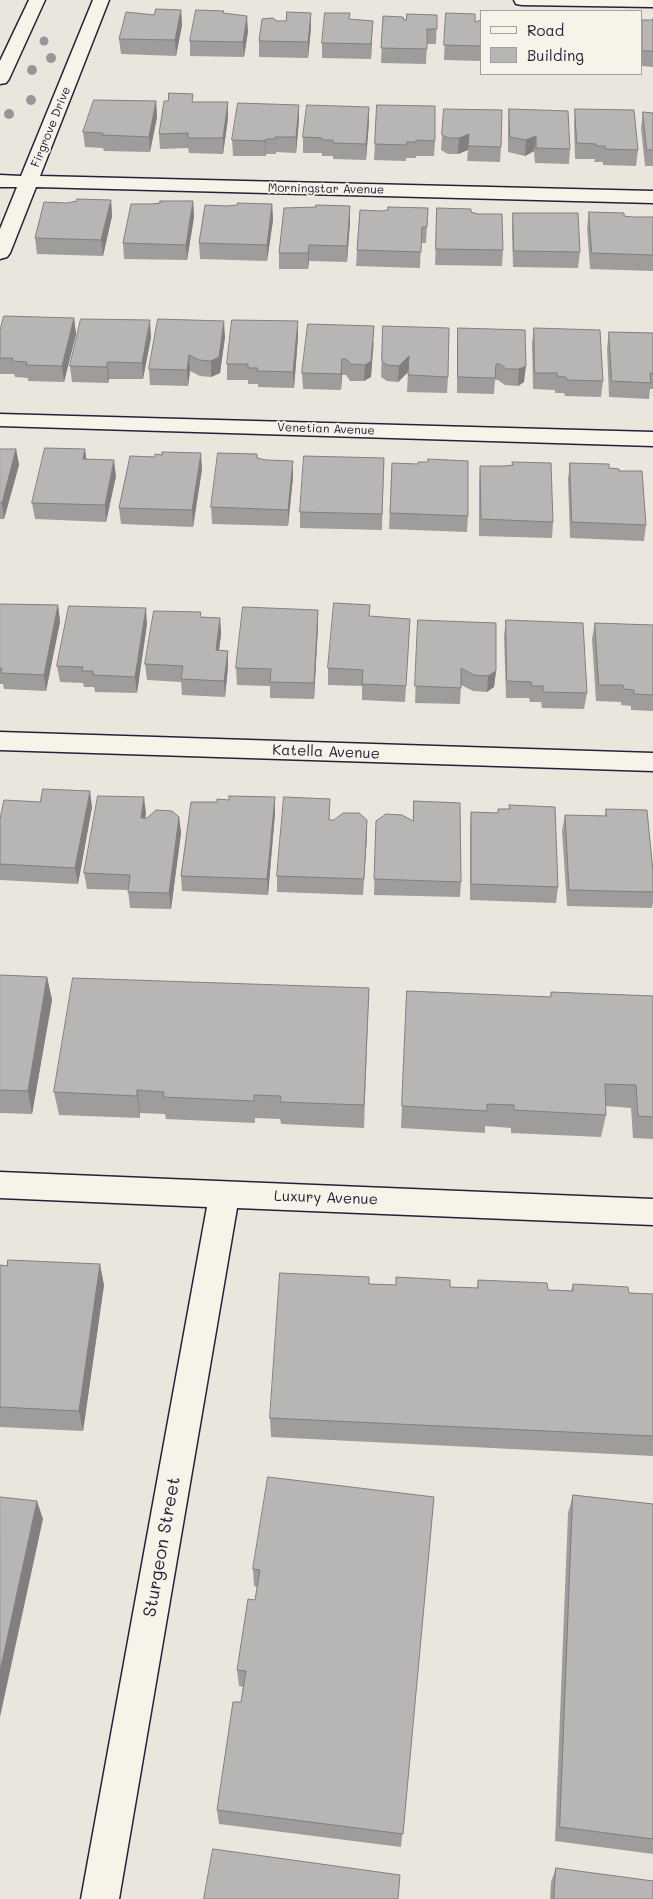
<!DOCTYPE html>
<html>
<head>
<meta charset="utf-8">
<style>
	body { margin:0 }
	#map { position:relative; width:653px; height:1899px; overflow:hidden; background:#eae6de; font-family:Mali,sans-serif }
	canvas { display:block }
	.legend { position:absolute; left:480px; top:10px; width:162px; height:65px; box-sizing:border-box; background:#f7f3e8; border:1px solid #a29fa3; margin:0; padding:6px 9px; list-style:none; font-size:15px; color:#22223b }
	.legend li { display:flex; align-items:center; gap:10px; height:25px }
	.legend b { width:25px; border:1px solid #a29fa3 }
</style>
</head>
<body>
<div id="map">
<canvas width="653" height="1899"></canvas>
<ul class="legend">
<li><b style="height:6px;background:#f7f3e8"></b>Road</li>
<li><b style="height:14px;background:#b8b6b5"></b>Building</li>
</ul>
</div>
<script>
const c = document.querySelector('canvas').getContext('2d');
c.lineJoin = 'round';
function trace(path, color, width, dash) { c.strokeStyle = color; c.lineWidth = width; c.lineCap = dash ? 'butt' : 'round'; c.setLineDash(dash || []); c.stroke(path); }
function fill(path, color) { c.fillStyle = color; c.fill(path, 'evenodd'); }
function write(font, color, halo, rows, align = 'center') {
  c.font = font + ' Mali,sans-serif'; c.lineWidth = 4; c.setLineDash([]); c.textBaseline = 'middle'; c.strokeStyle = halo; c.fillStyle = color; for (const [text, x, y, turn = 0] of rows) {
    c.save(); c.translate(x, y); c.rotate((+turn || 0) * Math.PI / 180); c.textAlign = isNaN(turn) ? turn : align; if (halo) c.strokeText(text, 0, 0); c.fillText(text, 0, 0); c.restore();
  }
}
const minor = new Path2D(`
	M29 0H45L9 79 6 83 0 84V61Z
	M93 0H109L40 176 653 191V203L36 187 10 253 7 257 0 259V229L17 187H0V175L21 176Z
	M514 0H653V7L522 5 516 4Z
	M0 414 653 432V446L0 426Z
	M0 732 653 753V771L0 750Z
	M0 1172 653 1199V1225L237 1208 119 1899H81L207 1207 0 1198Z`);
const trees = [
	[44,41,4.5],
	[51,58,5],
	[32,70,5],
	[31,100,5],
	[9,114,5]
];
const wall = new Path2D(`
	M181 10 182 25 176 56 121 54 119 39 154 15Z
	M224 11V13L248 31 244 57 190 56V41Z
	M446 13 475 22 482 20V61L444 60Z
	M437 15 436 44H427L426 64 381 63 383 16 404 20Z
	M350 19 372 37 371 59 322 58V43Z
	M653 19V67L642 66V20H652Z
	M277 21 311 28 308 58 259 57V41Z
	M156 101 157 117 150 152 104 151 103 148 85 147 83 132Z
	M194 102H228V118L223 154 189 153 188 148 160 149 159 134Z
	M377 105 435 141 434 156H416V158H406V161L374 160Z
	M369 107V122L366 160 333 159V156H322V153H303V137Z
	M444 109 501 147 500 162 467 161 468 150 458 154H448L441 150Z
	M509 109 570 149 569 164 535 163 534 151 525 156 508 152V125Z
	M575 109 638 150 636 166 603 165V162H594L595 159H575L574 124Z
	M643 112 653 113V166H645L641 128Z
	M299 120 296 153 276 152V154H266V156H233L232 140Z
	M111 200 112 216 103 256 37 254 35 238 67 203Z
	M193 201 194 217 187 260 124 259 123 243 152 204Z
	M272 204 273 220 267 261 200 259 199 243 227 206Z
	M428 208 426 243H421L420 268 356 266 357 250 380 211Z
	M437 208 471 212 503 250 502 266 435 265Z
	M589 212 632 217H653V271L590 269 587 228Z
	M513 213 580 252 578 268 513 267 512 229Z
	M350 222 347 262 309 261 308 269H279V253Z
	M74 318 76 334 64 382 28 381V378L15 377 14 374H0V331Z
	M383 326 448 377 447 393 407 392 408 372 398 382 387 381 381 377Z
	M458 328 525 330 524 382 518 386 505 385 498 380H495L494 394 457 393V344Z
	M534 328 603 381 601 397 565 396 564 393H555V390L533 389 532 344Z
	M609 332 653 333V389H650L649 399 609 397 607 348Z
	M151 337 143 379H109L108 383 72 382 70 366Z
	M225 337 220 373 211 377 200 376 190 371 188 386 150 385 149 369Z
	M298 337 294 388 258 387V384H248V380H227V364Z
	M374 342 371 377 364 381H350L346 375H342L341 390 303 389 302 373Z
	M0 449H16L19 465 4 519H0Z
	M85 449 86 459 116 476 106 522 35 519 32 503Z
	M257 454V458L293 477 288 526 212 524 211 507Z
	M384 458 382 530 300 528V512Z
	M512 462 553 522 552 538 479 536V482L480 466H504L512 465Z
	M392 463 468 516 467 532 389 529Z
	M570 463 609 468 619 471 646 525 644 541 570 538 568 479Z
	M202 469 193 527 121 524 119 508Z
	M0 604 58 605 60 622 46 691 4 689 3 684H0Z
	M370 605 369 616 410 619 405 702 362 700V686L328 685V668Z
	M318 610V626L314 699 270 698V686L237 685 236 668Z
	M202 617 220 618 221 634 219 650 228 651V667L225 697 182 695 181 682 147 680 145 664Z
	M418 620 496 671 494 687 487 692 473 691 461 685 460 704 415 703Z
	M506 620 587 693 584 709 542 708 541 702H530L529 698H506L504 636Z
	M595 623 653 625V711L631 710V706L621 705V702L596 701 592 639Z
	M147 624 137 693 95 692 94 687H84L83 683 60 682 57 666Z
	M275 797V813L268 895 182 891 181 876 217 802 229 800Z
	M414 801 461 882 460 897 374 895 376 821H413Z
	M509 805 558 887 556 903 470 900V828L471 812 498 813 509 809Z
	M92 807 78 884 0 880V819Z
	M606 809 653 872V902L652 908 567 906 562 831 565 815 605 816Z
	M146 813 145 818 179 817 181 833 171 909 130 908 128 890 87 889 84 873Z
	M330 820 367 835 363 895 277 892V876Z
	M0 975 47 977 52 1000 32 1114 0 1113Z
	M369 988 364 1128 281 1124 280 1119 255 1118V1123L166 1119 165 1114 140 1113V1118L59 1115 54 1092Z
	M407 991 550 997 551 992 653 996V1139L633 1138 631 1108 605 1106 606 1115 601 1137 511 1133V1128L485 1126V1133L401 1128Z
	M0 1265 104 1285 83 1431 0 1427Z
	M396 1277 450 1287 477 1288 478 1280 548 1290 571 1291 573 1284 629 1293 653 1294V1456L271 1437 270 1418 369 1284 396 1285Z
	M573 1495 653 1504V1854L555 1841 568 1513Z
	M434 1497 401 1847 219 1824 217 1810 241 1702 243 1687 239 1686 237 1670 255 1600 257 1587 254 1586 253 1569Z
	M556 1868 653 1899H550L551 1882Z`);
const shadedWall = new Path2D(`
	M181 10 182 25 176 56 175 40Z
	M311 13V28L308 58V42Z
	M247 16 248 31 244 57 243 42Z
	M373 21 372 37 371 59V44Z
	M156 101 157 117 150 152 149 137Z
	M228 102V118L223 154V138Z
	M299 105V120L296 153V137Z
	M369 107V122L366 160V144Z
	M469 134 468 150 458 154 459 138Z
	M536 136 534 151 525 156 526 140Z
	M266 139V156L265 141Z
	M111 200 112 216 103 256 101 240Z
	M193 201 194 217 187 260 186 245Z
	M272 204 273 220 267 261V245Z
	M350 206V222L347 262V246Z
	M309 245V261L308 269V253Z
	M74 318 76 334 64 382 62 366Z
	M150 320 151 337 143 379 142 363Z
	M224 321 225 337 220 373 211 377V361Z
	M298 321V337L294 388 293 372Z
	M374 326 371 377 364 381 365 365Z
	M189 355 190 371 188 386 187 370Z
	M409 356 408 372 398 382 399 366Z
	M342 359V375L341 390V374Z
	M107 362 109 379 108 383 107 367Z
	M526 366 524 382 518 386 519 369Z
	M16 449 19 465 4 519 2 503Z
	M85 449 87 465 83 459Z
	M201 453 202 469 193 527 192 510Z
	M114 460 116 476 106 522 105 505Z
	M293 461V477L288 526V510Z
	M58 605 60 622 46 691 44 675Z
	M146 608 147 624 137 693 135 677Z
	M318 610V626L314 699V683Z
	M220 618 221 634 217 667 216 650Z
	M228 651V667L225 697 224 681Z
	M496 671 494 687 487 692 488 676Z
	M90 791 92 807 78 884 75 868Z
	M144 797 146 813 143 834 141 818Z
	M275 797V813L268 895 267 879Z
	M179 817 181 833 171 909 169 893Z
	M367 820V835L363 895 364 879Z
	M47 977 52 1000 32 1114 28 1091Z
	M137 1090 140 1113V1118L137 1096Z
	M100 1264 104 1285 83 1431 79 1411Z
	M37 1501 43 1519 0 1717V1671Z`);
const building = new Path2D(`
	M156 9 181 10 175 40 119 39 126 12 154 15Z
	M196 10 224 11 223 13 247 16 243 42 190 41Z
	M287 12 311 13 308 42 259 41 262 19 273 18 277 21H286Z
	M325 13H350L349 19 373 21 371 44 322 43Z
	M446 13 475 14V22L482 20V46L444 45Z
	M407 14 437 15V29H427V49L381 48 383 16 403 17 404 20H406Z
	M653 19V51H642V20H652Z
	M169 93 193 94 192 102H228L223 138H188V133L159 134 164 101H168Z
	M94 100 156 101 149 137 102 135 103 133 83 132Z
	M238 103 299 105 296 137H275V139H266L265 141 232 140Z
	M307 105 369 107 366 144 333 143V140H322V138L303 137Z
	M377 105 435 106V141L416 140V142H407L406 145 375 144Z
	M444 109 502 110 501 147 468 146 469 134 459 138H449L442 135Z
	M509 109 568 111 570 149 536 148V136L526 140 510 137Z
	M575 109 634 110 638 150 605 149V146H596V144L577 143Z
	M643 112 653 113V150H647Z
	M77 199 111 200 101 240 35 238 44 202 67 203 77 201Z
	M160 201H193L186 245 123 243 131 204H152L160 203Z
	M238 203 272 204 267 245 199 243 205 205 227 206 237 205Z
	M316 205 350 206 347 246 309 245 308 253H279L284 208 316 207Z
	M388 207 428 208 427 227H422L421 252 357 250 360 210 380 211 388 210Z
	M437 208 471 209V212L478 214H502L503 250 436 249Z
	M589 212 624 213V216L632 217H653V255L592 253Z
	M513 213H578L580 252 514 251Z
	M4 316 74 318 62 366 26 365 27 362 12 361 13 358H0V331Z
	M81 319 150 320 142 363 107 362V367L70 366Z
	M158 319 224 321 219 357 211 361 199 360 189 355 187 370 149 369Z
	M232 320 298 321 293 372 257 371 258 368H248V364H227Z
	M308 324 374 326 371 361 365 365 351 364 346 359H342L341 374 302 373Z
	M383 326 449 328 448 377 408 375 409 356 399 366 387 365 382 361Z
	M458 328 525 330 526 366 519 369H506L500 364H496L495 378 458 377Z
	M534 328 600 330 603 381 567 380 566 377 557 376V373H535Z
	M609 332 653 333V373H650L651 383 612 381Z
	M45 448 85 449 83 459 114 460 105 505 32 503Z
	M0 449H16L2 503H0Z
	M162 452 201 453 192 510 119 508 130 456 155 457V454L162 455Z
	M218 453 257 454V458L266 460 293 461 288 510 211 507Z
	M304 456 384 458 382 514 300 512Z
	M428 459 468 461V516L390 513 392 463 418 464V462H428Z
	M512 462 551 463 553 522 481 519 480 466H504L513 465Z
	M570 463 609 464V468L619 469V471H642L646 525 572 522Z
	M334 603 370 605 369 616 410 619 406 686 362 684 363 670 328 668Z
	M0 604 58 605 44 675 1 673 2 668H0Z
	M69 606 146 608 135 677 93 675V671H82L83 667 57 666Z
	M243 607 318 610 314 683 270 682 271 669 236 668Z
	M154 611 201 612 200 617 220 618 216 650 228 651 224 681 181 679 183 666 145 664Z
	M418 620 496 623V671L488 676 474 675 461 668V688L415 686Z
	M506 620 583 623 587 693 543 692V686H532L531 682 507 681Z
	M595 623 653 625V695L634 694V690L624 689 623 685H599Z
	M43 789 90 791 75 868 0 864V819L4 800 40 802Z
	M98 796 144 797 141 818H147L156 810 172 811 179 817 169 893 128 892 130 875 84 873Z
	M229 796 275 797 267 879 181 876 191 802H217V799L229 800Z
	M284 797 330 799 329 820H334L343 813H359L367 820 364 879 277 876Z
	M414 801 460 803 461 882 374 879 376 821 386 814 402 815 413 821Z
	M509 805 555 807 558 887 471 884V812L498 813V809H510Z
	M606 809 647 810 653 872V892L569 890 565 815 606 816Z
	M0 975 47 977 28 1091 0 1090Z
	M73 978 369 988 364 1105 280 1102 281 1096 254 1095V1101L163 1097 164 1092 137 1090V1096L54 1092Z
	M407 991 551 997V992L653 996V1117L638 1116 636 1085 605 1084 606 1115 514 1110V1105L487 1104V1111L402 1106Z
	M8 1260 100 1264 79 1411 0 1407V1265L7 1266Z
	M280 1273 369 1277V1284L396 1285V1277L450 1280V1287L478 1288V1280L547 1283 548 1290 573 1291V1284L628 1287 629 1293 653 1294V1436L270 1418Z
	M268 1477 434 1497 403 1834 217 1810 233 1702H241L246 1671 237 1670 248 1599 255 1600 260 1570 253 1569Z
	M573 1495 653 1504V1839L560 1827Z
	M0 1497 37 1501 0 1671Z
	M213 1849 400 1875 398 1899H204Z
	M556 1868 653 1881V1899H554Z`);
const farStreetnames = [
	["Firgrove Drive",51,127,-68],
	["Morningstar Avenue",326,189,1],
	["Venetian Avenue",326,429,2]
];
const streetNames = [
	["Katella Avenue",326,752,2],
	["Luxury Avenue",326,1198,2]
];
const nearStreetnames = [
	["Sturgeon Street",162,1547,-80]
];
trace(minor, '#22223b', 3);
fill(minor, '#f7f3e8');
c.fillStyle = '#98969b';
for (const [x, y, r] of trees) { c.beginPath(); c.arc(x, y, r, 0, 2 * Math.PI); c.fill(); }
fill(wall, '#9e9d9c');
fill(shadedWall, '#817f7f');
fill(building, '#b8b6b5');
trace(building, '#817f7f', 1);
write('12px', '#22223b', '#f7f3e8', farStreetnames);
write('15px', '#22223b', '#f7f3e8', streetNames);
write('18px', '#22223b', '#f7f3e8', nearStreetnames);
</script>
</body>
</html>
